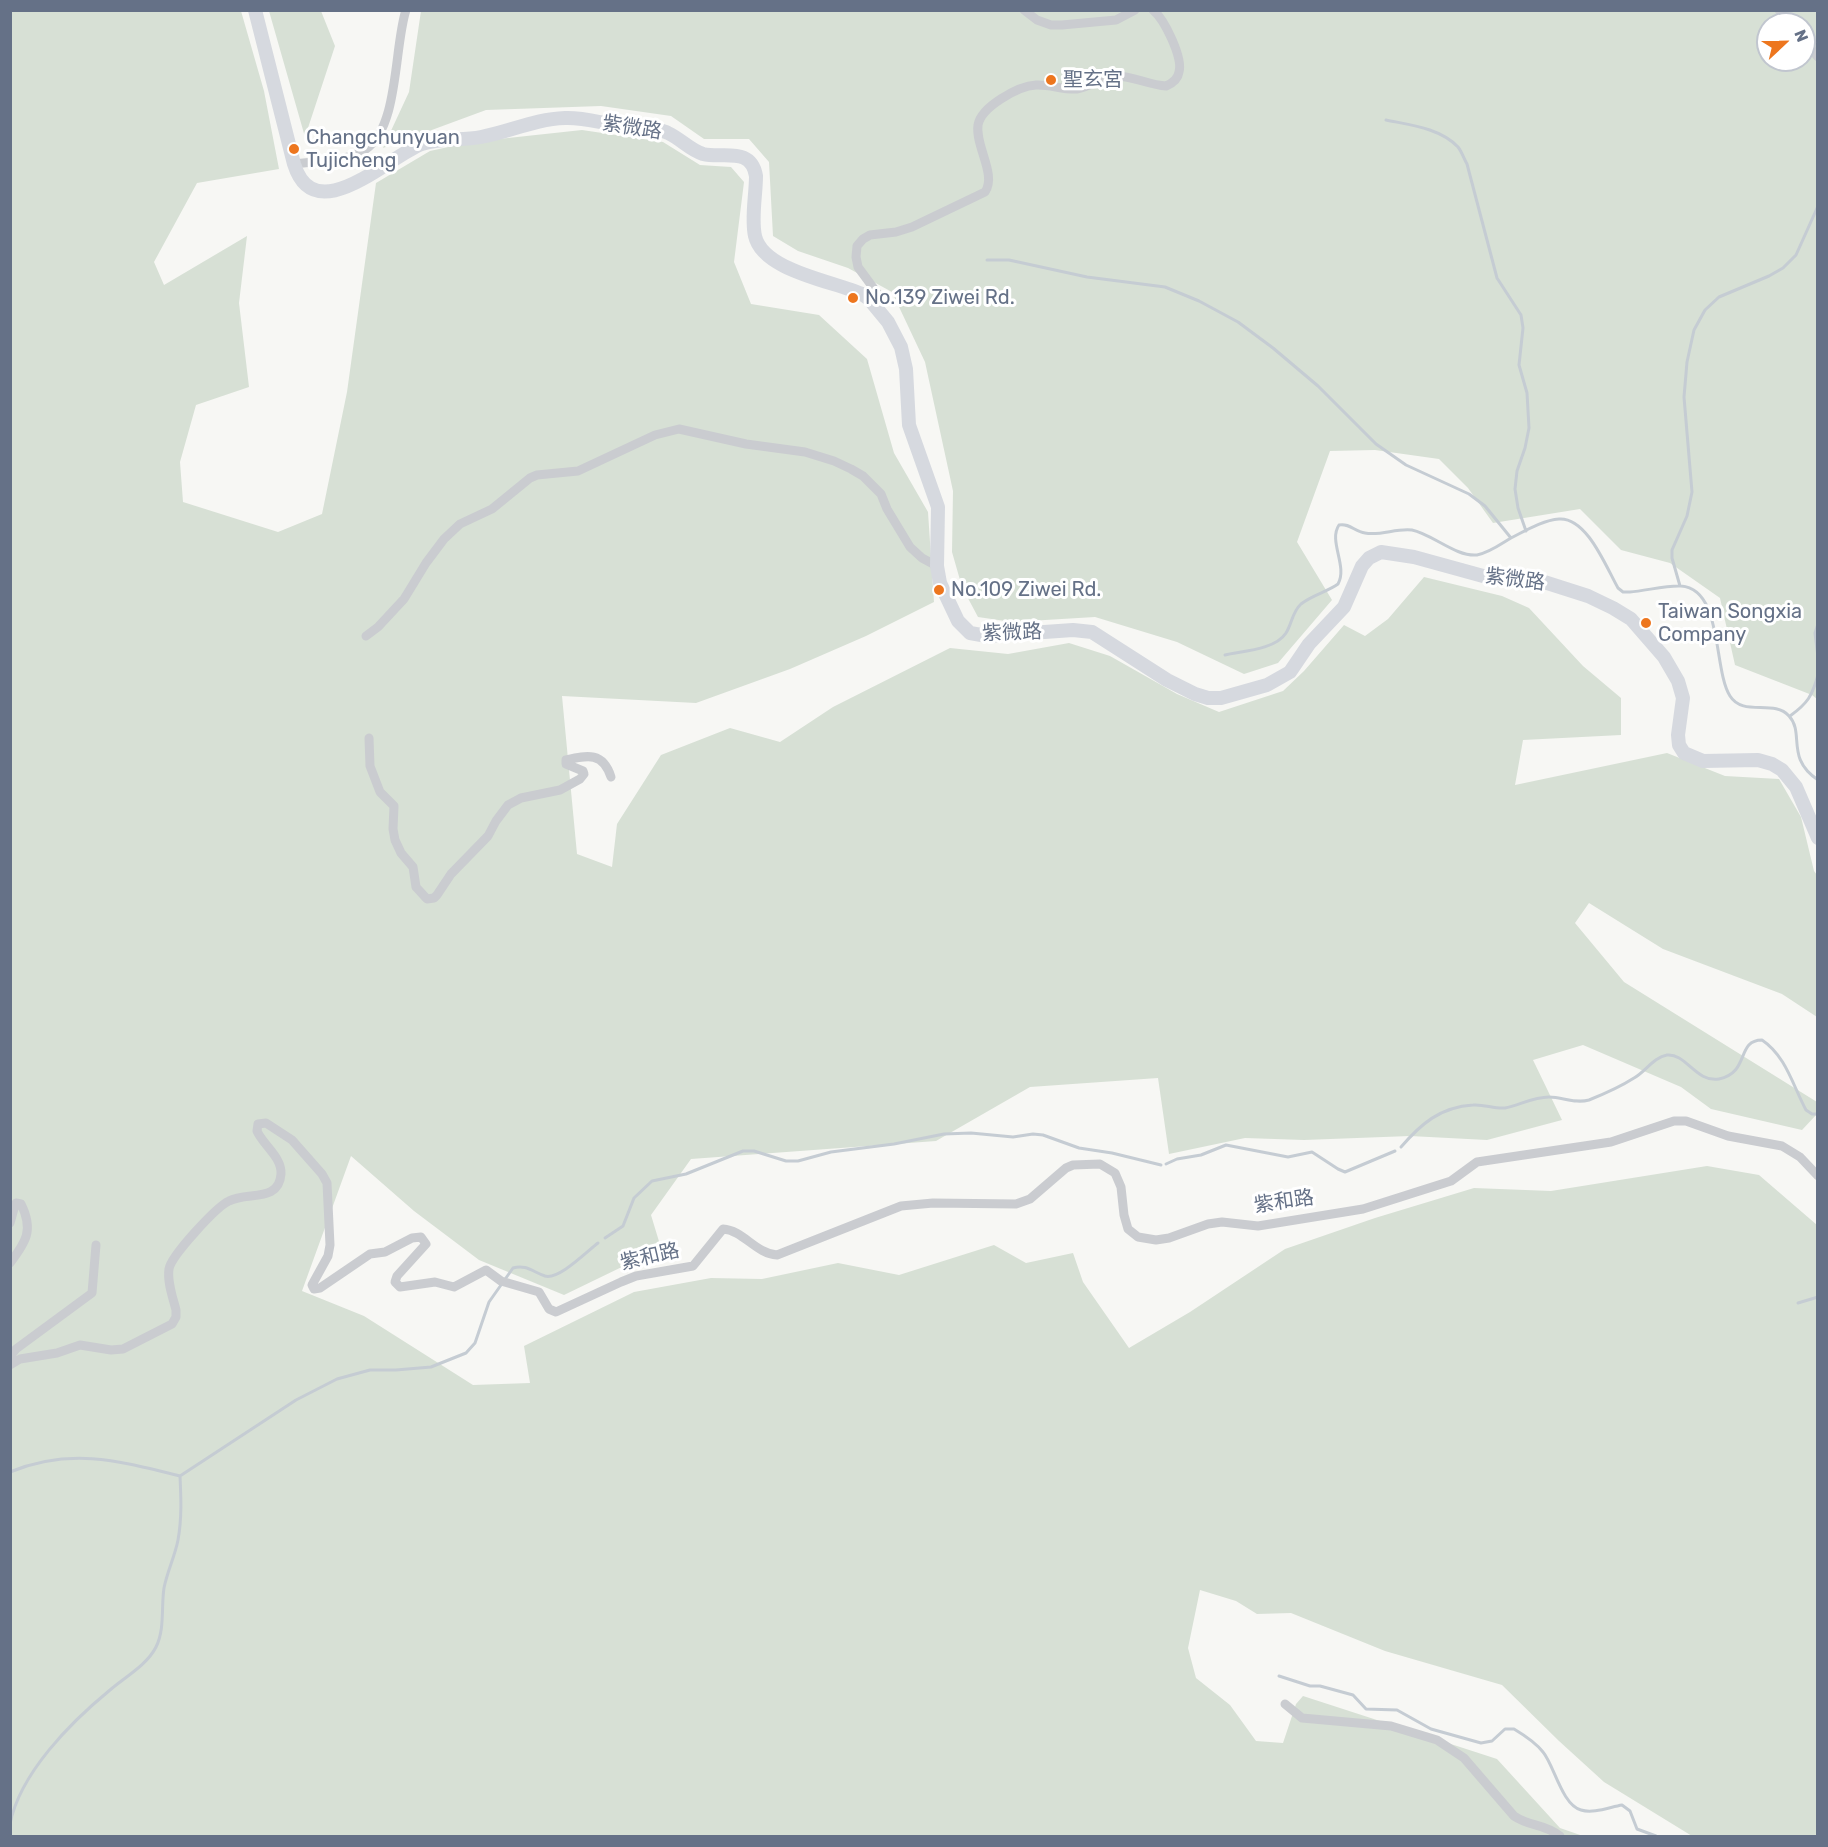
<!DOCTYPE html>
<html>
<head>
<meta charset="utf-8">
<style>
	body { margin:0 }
	#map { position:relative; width:1828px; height:1847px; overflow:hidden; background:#f7f7f4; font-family:Rubik,sans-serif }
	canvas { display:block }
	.frame { position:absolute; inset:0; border:12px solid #657187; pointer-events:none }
	.north { position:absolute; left:1756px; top:12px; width:60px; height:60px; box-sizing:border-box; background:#fff; border:2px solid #c1c6cf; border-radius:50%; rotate:68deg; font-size:16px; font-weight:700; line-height:24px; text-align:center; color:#657187 }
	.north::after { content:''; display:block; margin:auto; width:21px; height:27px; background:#ed761e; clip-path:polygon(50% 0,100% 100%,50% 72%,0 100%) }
</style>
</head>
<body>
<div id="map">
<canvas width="1828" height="1847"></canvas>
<div class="frame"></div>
<div class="north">N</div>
</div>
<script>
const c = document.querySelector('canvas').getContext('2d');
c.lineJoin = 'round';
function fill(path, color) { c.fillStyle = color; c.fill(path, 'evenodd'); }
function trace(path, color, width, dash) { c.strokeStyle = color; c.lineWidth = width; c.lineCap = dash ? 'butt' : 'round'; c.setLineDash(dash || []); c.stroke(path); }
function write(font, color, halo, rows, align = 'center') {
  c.font = font + ' Rubik,"Noto Sans TC",sans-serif'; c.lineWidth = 6; c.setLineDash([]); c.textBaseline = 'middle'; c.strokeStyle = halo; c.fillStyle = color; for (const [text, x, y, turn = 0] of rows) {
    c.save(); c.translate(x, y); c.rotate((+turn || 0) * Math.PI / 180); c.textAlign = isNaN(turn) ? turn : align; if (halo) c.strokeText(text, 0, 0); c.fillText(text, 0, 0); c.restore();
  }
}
const green = new Path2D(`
	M11 11H241L264 91 279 169 197 183 154 262 164 285 247 236 239 303 249 387 196 405 180 462 183 502 278 532 322 514 347 392 376 183 430 151 471 142 582 130 663 142 700 165 731 167 744 182 734 262 751 304 819 315 867 359 894 453 928 512 934 602 866 636 790 669 696 703 562 696 577 854 612 867 617 824 661 755 730 728 780 742 833 707 950 648 1008 654 1069 643 1110 656 1177 694 1219 712 1283 691 1304 671 1344 625 1365 636 1388 619 1424 577 1502 596 1529 608 1583 666 1621 698V735L1523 740 1515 785 1667 753 1725 776 1779 779 1801 817 1814 871 1817 875V1017L1782 994 1663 949 1589 903 1575 923 1624 982 1817 1102V1114L1802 1130 1711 1109 1681 1087 1583 1045 1533 1060 1562 1120 1487 1140 1410 1136 1304 1140 1245 1138 1169 1154 1158 1078 1030 1087 936 1141 691 1159 651 1215 661 1248 564 1295 479 1260 414 1211 351 1156 302 1291 364 1316 473 1385 530 1383 524 1346 634 1292 711 1278 762 1279 838 1263 899 1275 994 1245 1026 1263 1073 1253 1083 1282 1129 1348 1190 1312 1285 1249 1375 1218 1474 1188 1551 1191 1707 1166 1759 1175 1817 1225V1836H1692L1604 1782 1559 1741 1502 1685 1385 1651 1291 1613 1257 1614 1236 1601 1200 1590 1188 1648 1196 1678 1230 1705 1256 1741 1283 1743 1296 1704 1303 1696 1497 1759 1560 1828 1583 1836H1351L1350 1835 1331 1836H11Z
	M269 11H321L335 46 305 137Z
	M421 11H1817V699L1812 695 1735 665 1720 598 1670 563 1621 550 1580 509 1493 523 1468 488 1439 459 1375 450 1330 451 1297 542 1332 600 1278 663 1244 674 1177 642 1095 617 1012 622 978 617 962 587 952 552 953 491 925 362 892 292 848 268 798 251 773 236 769 162 749 139H704L671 116 601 106 486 110 383 148 409 92ZM1768 24H1804V60H1768Z`);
const stream = new Path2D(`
	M1386 120C1410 125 1440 128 1458 147 1462 152 1464 159 1467 164L1497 278 1521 315 1523 328 1519 365 1527 393 1529 428 1525 448 1517 471 1515 489 1518 508 1526 531
	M987 260H1009L1087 277 1165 287 1199 301 1238 322 1273 348 1318 386 1376 444 1406 465 1469 494 1485 506 1511 538C1525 531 1543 520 1559 519 1587 517 1606 567 1618 588L1623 592H1630C1645 591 1667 585 1681 586 1723 589 1713 669 1730 696 1743 717 1774 699 1789 716 1805 733 1785 758 1818 780
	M1680 586 1672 558V550L1687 516 1692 492 1684 397 1687 362 1694 330 1705 310 1719 297 1769 276 1783 268 1796 255 1818 206
	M1818 624 1815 633 1818 657
	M1225 655C1242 651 1275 650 1286 633 1292 624 1292 612 1301 604 1312 595 1327 592 1338 584 1348 566 1328 541 1339 525 1350 523 1355 532 1365 533 1381 536 1396 528 1412 530 1432 534 1456 557 1477 555 1489 553 1501 544 1511 538
	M1790 716C1808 703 1812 696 1818 675
	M1401 1147C1421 1124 1440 1107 1473 1105 1484 1104 1494 1109 1505 1108 1519 1105 1534 1097 1549 1097 1563 1097 1575 1104 1589 1100 1604 1094 1620 1087 1634 1078 1645 1072 1654 1057 1667 1055 1686 1053 1696 1083 1719 1079 1750 1073 1736 1040 1762 1040 1786 1056 1793 1086 1806 1110L1812 1114H1818
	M1166 1164 1177 1159 1201 1155 1226 1145 1288 1157 1312 1152 1338 1169 1345 1172 1395 1151
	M605 1238 623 1226 634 1198 652 1181 686 1174 743 1151H754L786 1161H798L831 1152 894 1144 944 1134 971 1133 1013 1137 1033 1134 1043 1135 1079 1148 1112 1153 1161 1165
	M1798 1303 1818 1297
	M10 1472C71 1447 120 1461 180 1476L296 1400 337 1379 370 1370H396L431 1367 466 1353 475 1343 489 1302 513 1268C526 1264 533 1272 545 1276 559 1280 586 1252 598 1243
	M1279 1676 1310 1686H1320L1353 1695 1366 1709 1397 1710 1431 1729 1481 1743 1492 1741 1505 1729H1514C1524 1735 1536 1743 1543 1752 1554 1765 1562 1805 1581 1810 1593 1814 1610 1807 1622 1805L1630 1811 1637 1829 1656 1836
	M10 1824C20 1773 71 1722 110 1690 125 1677 147 1665 156 1647 165 1629 161 1607 164 1588 167 1572 175 1556 178 1540 182 1518 181 1497 180 1476`);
const street = new Path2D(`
	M1024 10 1037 20 1051 25H1062L1116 20 1135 10
	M1779 10 1790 24
	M1804 41 1818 57
	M294 164C316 161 347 162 366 149 399 127 394 46 406 10
	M875 307 879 302 880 297 858 267 856 257 857 246 863 239 870 235 896 232 912 227 985 192C997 175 975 146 978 125 981 107 1018 86 1036 85 1049 84 1063 90 1077 89 1091 87 1102 76 1116 76 1133 76 1149 85 1166 86 1173 83 1178 79 1179 72 1183 58 1165 20 1153 10
	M366 636 378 627 404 599 426 563 444 539 460 524 492 509 530 478 537 475 578 471 655 435 679 429 746 444 805 452 834 461 851 469 863 476 881 494 887 509 910 547 922 558 937 566
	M369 738 370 766 380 792 394 806 393 829 395 840 401 853 413 867 416 887 427 899 434 898 437 895 451 874 488 836 496 821 508 805 521 798 560 790 580 779 584 774 583 771 566 764V760C588 755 603 752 611 777
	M10 1223 15 1205 16 1203 21 1204C34 1230 26 1242 10 1263
	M11 1364 12 1354 16 1349 92 1293 96 1245
	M10 1365 20 1359 57 1353 80 1345 111 1350 123 1349 172 1324 176 1317V1310C173 1298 167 1282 169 1269 171 1256 216 1207 229 1201 247 1191 279 1203 281 1174 282 1157 263 1145 257 1131L258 1124 266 1123 292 1140 322 1174 327 1183 330 1245 328 1256 312 1285 314 1289 320 1288 370 1254 385 1252 412 1238 421 1237 426 1244 397 1276 395 1282 400 1287 435 1282 454 1287 486 1270 501 1281 539 1292 549 1309 556 1312 621 1282 636 1276 693 1266 723 1229C743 1230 756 1254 777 1255L901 1206 933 1203 1016 1204 1030 1199 1066 1168 1073 1165 1100 1164 1115 1173 1121 1187 1124 1215 1128 1229 1138 1237 1156 1240 1169 1238 1208 1224 1222 1222 1258 1226 1363 1209 1451 1181 1477 1162 1611 1142 1674 1121H1686L1728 1136 1782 1146 1800 1157 1818 1176
	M1285 1704 1302 1718 1391 1726 1437 1740 1464 1758 1514 1816C1530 1827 1543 1823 1560 1836`);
const secondary = new Path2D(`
	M255 10 294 164C315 231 389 156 422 144 442 137 461 141 481 137 509 132 535 119 565 118 584 117 604 124 623 126 637 128 656 127 668 133 681 139 690 150 703 154 723 159 751 146 756 176 756 195 751 218 755 236 763 271 833 281 862 294L869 299 888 322 901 347 906 369 909 425 938 507 937 566 940 583 958 621 970 633 987 636 1073 630 1092 632 1167 680 1195 694 1208 698H1221L1267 685 1290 672 1309 644 1344 607 1362 566 1369 558 1381 552 1414 557 1494 579 1541 581 1588 596 1613 608 1631 619 1664 657 1678 681 1683 698 1678 735 1679 745 1684 753 1703 761 1758 760 1772 764 1782 770 1796 787 1818 838`);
const markers = [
	[1051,80,6,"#ed761e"],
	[294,149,6,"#ed761e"],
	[853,298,6,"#ed761e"],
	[939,590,6,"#ed761e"],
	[1646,623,6,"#ed761e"]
];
const poiNames = [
	["聖玄宮",1063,80],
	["Changchunyuan",306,138],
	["Tujicheng",306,161],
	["No.139 Ziwei Rd.",865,298],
	["No.109 Ziwei Rd.",951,590],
	["Taiwan Songxia",1658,612],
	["Company",1658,635]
];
const streetNames = [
	["紫微路",632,128,9],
	["紫微路",1515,580,7],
	["紫微路",1012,633,-2],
	["紫和路",1284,1202,-8],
	["紫和路",650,1257,-13]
];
fill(green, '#d7e0d5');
trace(stream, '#c5ccd3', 3);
trace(street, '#caccd0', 9);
trace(secondary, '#d6d9df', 14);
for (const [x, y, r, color] of markers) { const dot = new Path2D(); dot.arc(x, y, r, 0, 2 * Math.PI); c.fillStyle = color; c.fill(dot); trace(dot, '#fff', 2); }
write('20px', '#657187', '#fff', poiNames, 'left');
write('20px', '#657187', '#fff', streetNames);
</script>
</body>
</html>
